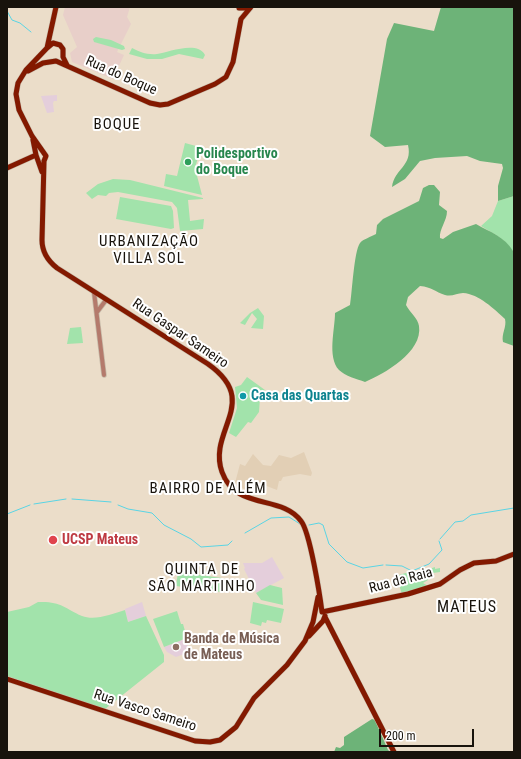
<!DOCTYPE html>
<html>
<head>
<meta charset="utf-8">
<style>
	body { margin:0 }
	#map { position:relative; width:521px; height:759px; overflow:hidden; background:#ebddc9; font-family:"Roboto Condensed",sans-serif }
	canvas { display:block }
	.frame { position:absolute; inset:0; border:8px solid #18130c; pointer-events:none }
	.scale { position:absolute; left:379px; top:729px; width:95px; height:18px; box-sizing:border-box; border:2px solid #18130c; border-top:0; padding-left:5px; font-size:12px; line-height:14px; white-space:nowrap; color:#18130c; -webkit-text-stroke:3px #fff; paint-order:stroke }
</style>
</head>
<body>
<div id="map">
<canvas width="521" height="759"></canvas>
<div class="frame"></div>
<div class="scale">200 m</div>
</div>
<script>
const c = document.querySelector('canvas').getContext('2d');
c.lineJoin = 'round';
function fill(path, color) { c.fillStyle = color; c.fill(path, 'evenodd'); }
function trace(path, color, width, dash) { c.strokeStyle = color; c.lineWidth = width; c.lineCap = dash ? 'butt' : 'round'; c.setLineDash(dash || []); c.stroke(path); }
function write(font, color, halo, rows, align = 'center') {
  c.font = font + ' "Roboto Condensed",sans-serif'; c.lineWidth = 4; c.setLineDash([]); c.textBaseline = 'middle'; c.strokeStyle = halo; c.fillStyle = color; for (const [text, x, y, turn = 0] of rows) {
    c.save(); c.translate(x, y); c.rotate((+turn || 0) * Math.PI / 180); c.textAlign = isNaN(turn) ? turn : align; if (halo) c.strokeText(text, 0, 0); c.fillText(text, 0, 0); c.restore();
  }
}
const commercial = new Path2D(`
	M65 7H130L127 17 131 24 117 52 124 55 113 79 72 62 70 53 77 47 63 15Z`);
const built = new Path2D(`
	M304 452 312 473 311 476 300 474 283 477 281 481H279L277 490 251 480 247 491 235 483 240 464 245 466 253 454 263 465 271 466 279 455 291 458Z`);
const education = new Path2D(`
	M57 95V101H54L53 103 54 112 47 113 41 96Z
	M251 480 266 484 263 495 247 491Z
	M272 557 284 578 256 593 244 569 245 568 243 563H262Z
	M142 602 146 616 128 622 125 609Z
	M187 638 188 649 184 654 176 657 167 652 164 647Z`);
const green = new Path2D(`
	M96 37 111 40 124 46 125 49 122 50 94 42 93 39Z
	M132 48C140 52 147 55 157 54 167 53 197 40 205 55L203 59 179 54 162 59H147L129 54Z
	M185 143 196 146 199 154 195 168 202 195 164 186 166 174 177 176Z
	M113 179 130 180 203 198V199L188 200 190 221 204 219 203 229 180 231 177 208 172 202 118 192 109 193 106 196 98 195 92 199 86 193 98 184Z
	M514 196V254C507 239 494 234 481 226L492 216 498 201Z
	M120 197 171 206 173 211 174 228 171 229 116 219Z
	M258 308 264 316 263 329 251 328 257 319 252 313 245 325 240 323 250 313Z
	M81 327 83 343 67 344 70 328Z
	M247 377 265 390 260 398 259 412 251 423 248 422 236 437 229 433 237 408 235 387 241 385Z
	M435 567V569L440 568V572L426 574 428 580 423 583 428 586 402 594 396 576 412 571 415 577 419 576 418 573Z
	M178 572 222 578 221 592 176 586Z
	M270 585 282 588 283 605 261 600 256 593Z
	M38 602C61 601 64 608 82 616 95 621 112 614 125 610L128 622 146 616 164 655V662L105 709 7 676V612L29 607Z
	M253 602 284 609 281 623 267 620 266 623 262 622 261 626 250 623Z
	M177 611 181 624H183L187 638 164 647 153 619Z`);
const forest = new Path2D(`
	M441 7H514V196L498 201V186L503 168 502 164 480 161 467 156 435 158 420 161 405 179 392 187C394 169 413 166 408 145L385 147 370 136 387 39 394 23 434 31Z
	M429 185H434L440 192 439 205 447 211C447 221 439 229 440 238L443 239 453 232 476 224C490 232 505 237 513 251L514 346 503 342C501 334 507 327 505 319 494 309 479 294 463 293 457 293 452 297 445 295 435 292 432 287 420 286L408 297 406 305C410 313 418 318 419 326 423 352 384 374 365 382 357 379 345 376 339 370 327 357 335 329 335 313L350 305C352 294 354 251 360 243 363 239 371 237 376 234L377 225 383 219 419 201 423 188Z
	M372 719 375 720 388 750 391 752H334L336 747 340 748 344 745V737Z`);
const stream = new Path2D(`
	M7 11 12 20 20 23 31 32
	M72 499 111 502
	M34 504 66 499
	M118 505 128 509 152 513 164 525 191 539 201 547 228 545 232 541
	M7 514 30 505
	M309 525 319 523 323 525 329 544 347 562 363 568 383 565
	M245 533 271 518 289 517 300 524
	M440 539 455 522 463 521 471 515 514 508
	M386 565 402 566 412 571 429 564 442 550 439 541`);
const minor = new Path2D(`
	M94 292 104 375
	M97 312 106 300`);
const major = new Path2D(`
	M56 7 47 48 26 70 18 83 16 94 19 110 32 136 46 156 44 161 42 240C42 252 48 261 57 268L208 364C262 402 207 430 222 472 236 511 281 494 301 521 310 532 320 596 322 612
	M239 8H250
	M47 48 53 43 60 45 63 49V57L67 65
	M28 71 43 63 56 61 150 103 160 105 168 104 215 84 226 77 233 62 241 19 251 7
	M36 155 42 172
	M7 168 36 155 33 140
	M322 612 408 594 440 584 460 570 474 563 496 561 514 554
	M325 617 394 752
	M309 636 323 621 325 616
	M7 679 195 741 210 742 220 740 236 727 254 698 287 665 305 641 313 622 318 597`);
const markers = [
	[188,162,4,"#2e9e5b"],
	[243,396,4,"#0f9aa8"],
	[53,540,5,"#e0444e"],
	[176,647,4,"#8d6e63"]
];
const streetNames = [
	["Rua do Boque",121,76,24],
	["Rua Gaspar Sameiro",180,334,34],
	["Rua da Raia",401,581,-15],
	["Rua Vasco Sameiro",145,711,18]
];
const leisureNames = [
	["Polidesportivo",196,154],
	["do Boque",196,170]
];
const cultureNames = [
	["Casa das Quartas",251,396]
];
const healthNames = [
	["UCSP Mateus",62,540]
];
const educationNames = [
	["Banda de Música",184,639],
	["de Mateus",184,655]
];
const neighbourhoodNames = [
	["BOQUE",117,125],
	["URBANIZAÇÃO",149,242],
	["VILLA SOL",149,259],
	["BAIRRO DE ALÉM",208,489],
	["QUINTA DE",202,570],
	["SÃO MARTINHO",202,587]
];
const quarterNames = [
	["MATEUS",467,608]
];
fill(commercial, '#e8cfc9');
fill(built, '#e2cfb5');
fill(education, '#e4cedb');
fill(green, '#a2e3ab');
fill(forest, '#6db378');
trace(stream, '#59d4e4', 1);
trace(minor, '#c5b9a7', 5.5);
trace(major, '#c5b9a7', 6);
trace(minor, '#b47a6c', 4);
trace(major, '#831900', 5);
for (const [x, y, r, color] of markers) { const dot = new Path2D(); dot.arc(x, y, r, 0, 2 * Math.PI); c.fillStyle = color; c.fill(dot); trace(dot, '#fff', 1.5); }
write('14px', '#18130c', '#fff', streetNames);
write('bold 14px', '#27864d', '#fff', leisureNames, 'left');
write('bold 14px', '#0d838f', '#fff', cultureNames, 'left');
write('bold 14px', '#be3a42', '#fff', healthNames, 'left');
write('bold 14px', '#785e54', '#fff', educationNames, 'left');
c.letterSpacing = '1px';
write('15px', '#18130c', '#fff', neighbourhoodNames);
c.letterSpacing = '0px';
c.letterSpacing = '1px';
write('16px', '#18130c', '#fff', quarterNames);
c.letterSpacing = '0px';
</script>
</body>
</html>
